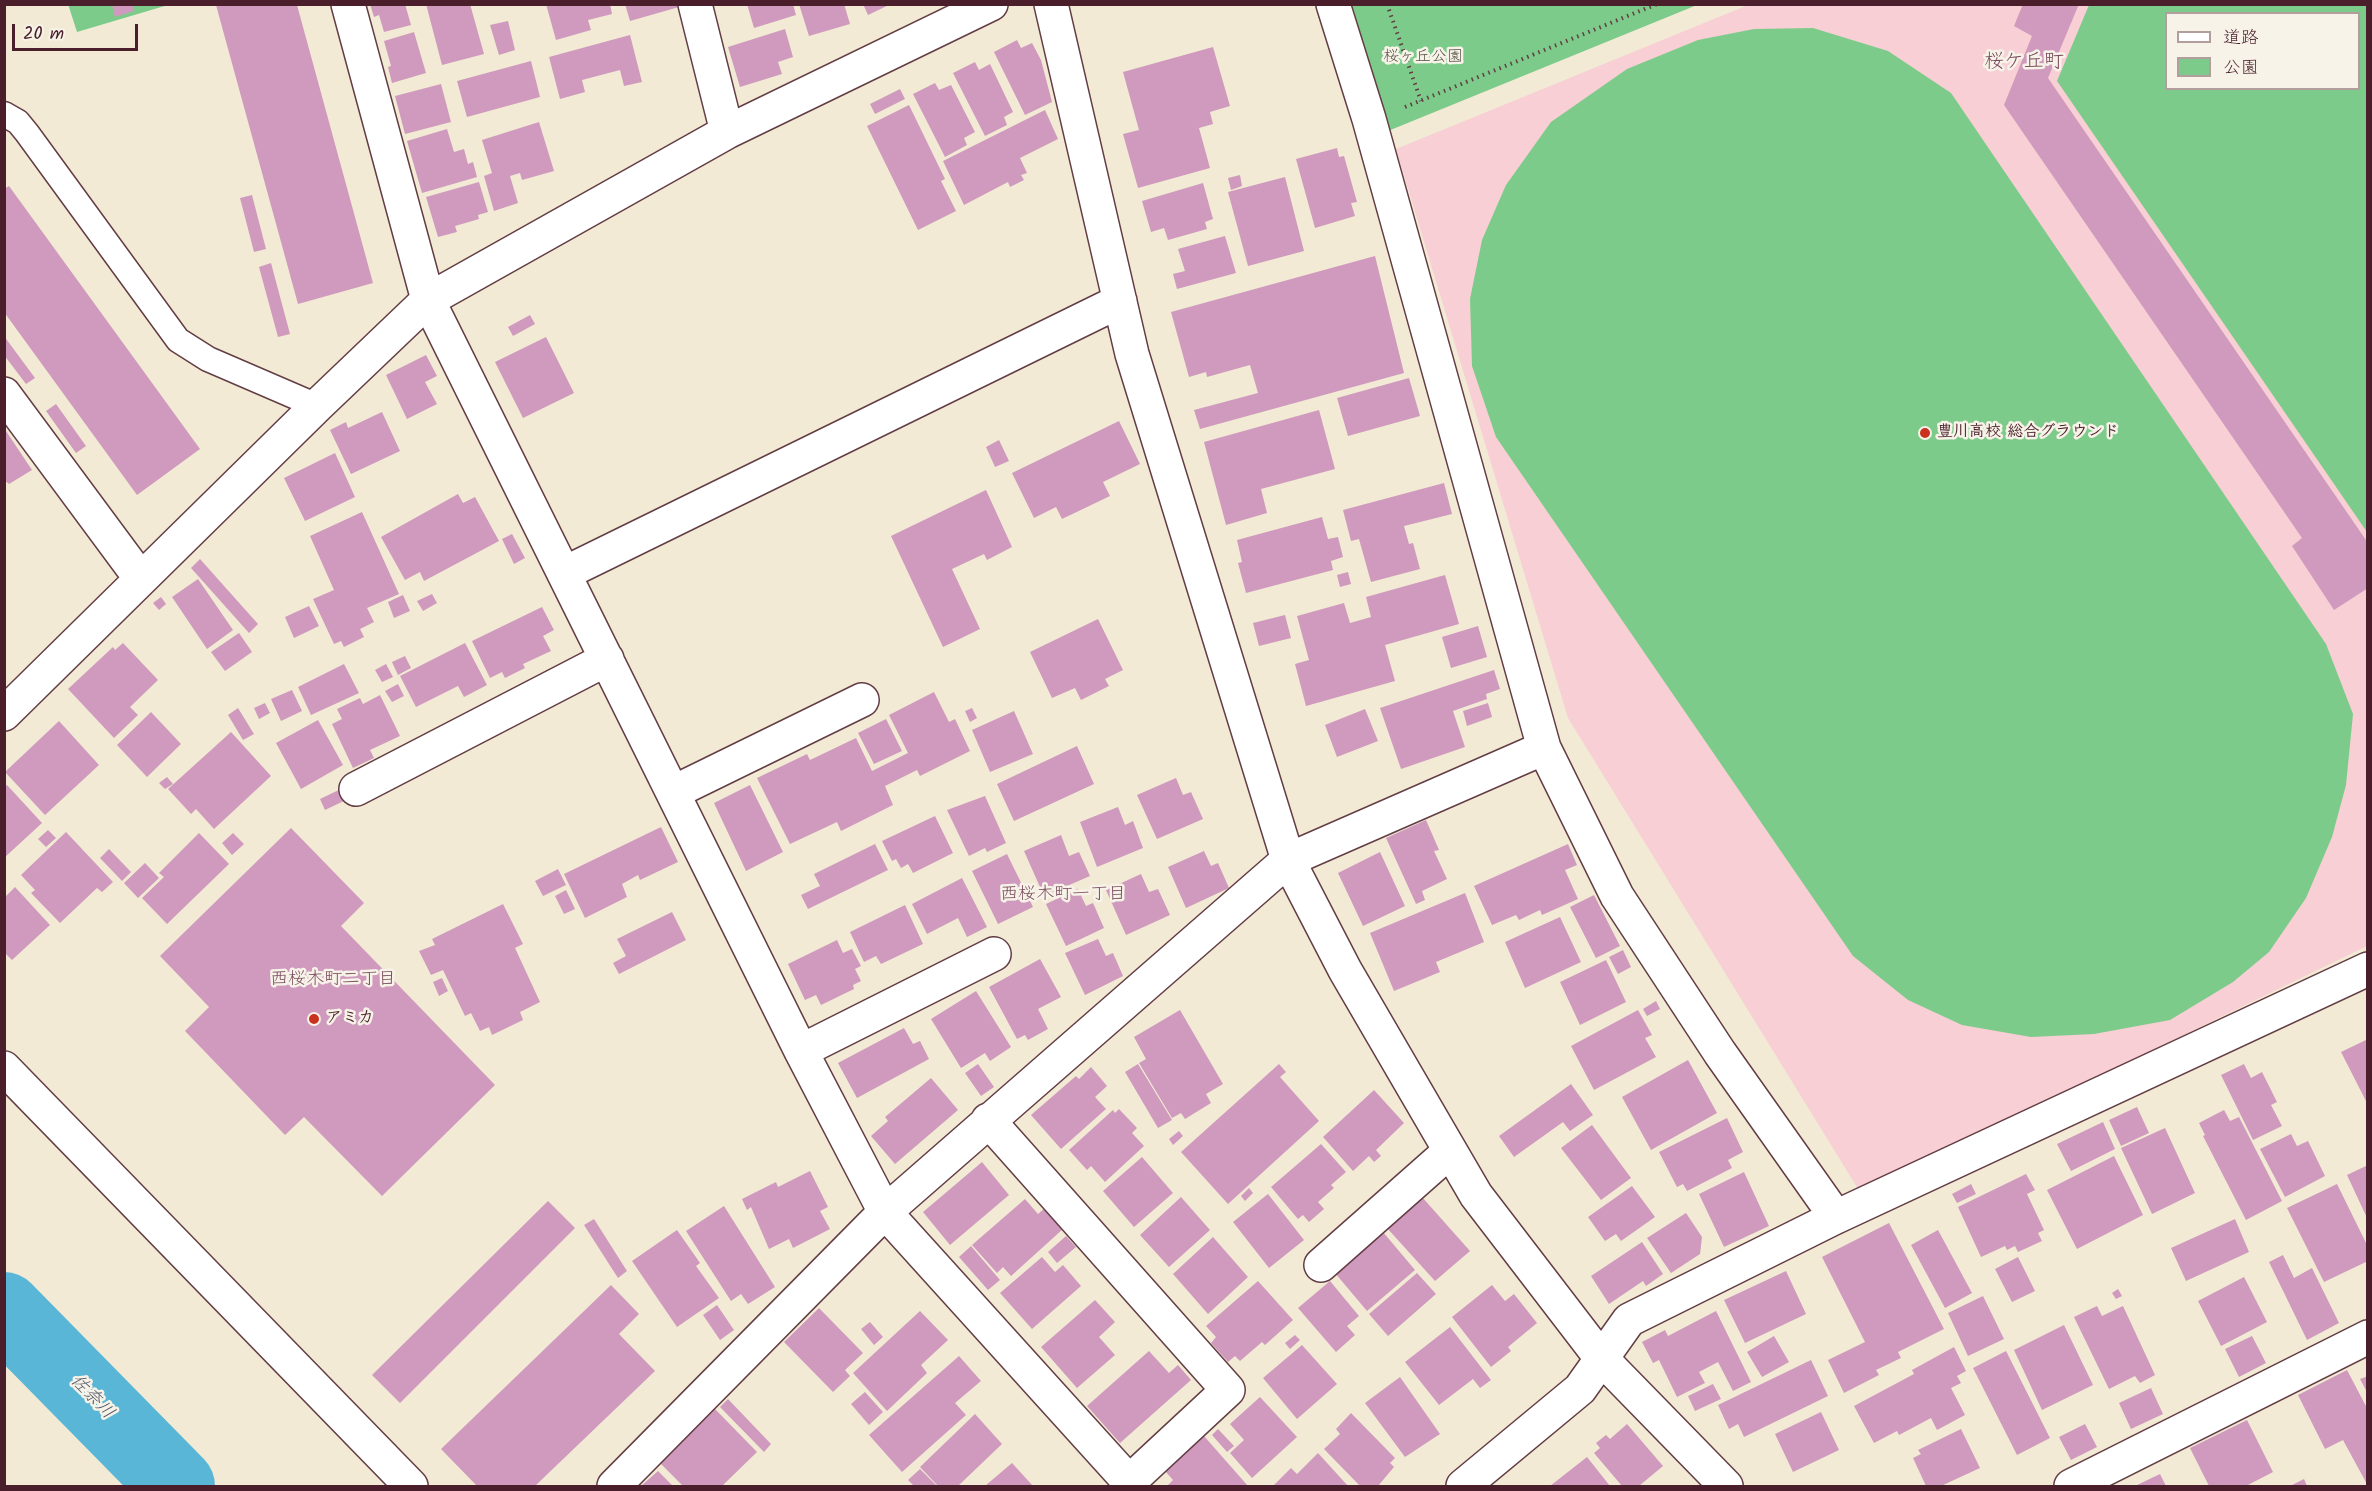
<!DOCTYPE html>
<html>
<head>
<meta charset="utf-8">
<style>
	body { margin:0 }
	#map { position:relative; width:2372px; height:1491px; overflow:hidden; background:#f2ead5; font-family:Kalam,"Klee One",sans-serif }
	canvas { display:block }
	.frame { position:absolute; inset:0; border:6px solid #4a1f2b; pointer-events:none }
	.legend { position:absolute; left:2165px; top:12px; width:195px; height:78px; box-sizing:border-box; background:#f7f3e8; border:2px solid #b29e9c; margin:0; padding:8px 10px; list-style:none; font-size:18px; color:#4a1f2b }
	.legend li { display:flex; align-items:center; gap:12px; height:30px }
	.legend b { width:30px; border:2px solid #b29e9c }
	.scale { position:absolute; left:12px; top:24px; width:126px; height:27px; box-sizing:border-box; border:3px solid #4a1f2b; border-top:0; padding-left:8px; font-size:18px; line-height:21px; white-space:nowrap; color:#4a1f2b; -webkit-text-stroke:4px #f7f3e8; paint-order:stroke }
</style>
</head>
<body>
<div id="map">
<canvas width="2372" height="1491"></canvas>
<div class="frame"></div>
<ul class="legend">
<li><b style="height:8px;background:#fff"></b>道路</li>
<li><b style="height:16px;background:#7dcb8a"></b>公園</li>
</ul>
<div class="scale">20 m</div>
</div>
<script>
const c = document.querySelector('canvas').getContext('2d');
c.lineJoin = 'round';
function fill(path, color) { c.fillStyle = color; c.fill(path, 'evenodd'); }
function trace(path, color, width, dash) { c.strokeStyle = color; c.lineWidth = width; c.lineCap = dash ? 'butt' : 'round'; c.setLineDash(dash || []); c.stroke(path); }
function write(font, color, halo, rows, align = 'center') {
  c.font = font + ' Kalam,"Klee One",sans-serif'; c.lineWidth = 5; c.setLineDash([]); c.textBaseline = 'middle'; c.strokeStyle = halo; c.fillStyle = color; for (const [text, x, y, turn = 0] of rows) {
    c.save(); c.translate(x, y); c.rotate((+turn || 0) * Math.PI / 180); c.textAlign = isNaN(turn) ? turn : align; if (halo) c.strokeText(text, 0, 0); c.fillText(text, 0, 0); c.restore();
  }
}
const built = new Path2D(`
	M1748 5H2367V946L1860 1192 1568 718 1396 149ZM2166 14H2358V88H2166Z`);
const green = new Path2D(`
	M68 4 168 5 77 32Z
	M1351 4 1697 5 1388 131Z
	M2089 5H2367V532L2057 81ZM2166 14H2358V88H2166Z
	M1813 28 1888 51 1951 93 2326 644 2353 714 2346 785 2332 837 2306 898 2269 952 2233 982 2170 1020 2094 1034 2031 1037 1962 1025 1908 1000 1853 956 1496 437 1472 366 1470 299 1482 240 1506 185 1551 122 1627 69 1698 40 1754 29Z`);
const river = new Path2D(`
	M4 1310 177 1486`);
const building = new Path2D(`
	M370 4H405L411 25 384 32 379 15 374 17Z
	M426 4H470L484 54 442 65Z
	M546 4H610L612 14 588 20 591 30 556 40Z
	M625 4H678L679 7 630 21Z
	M747 4H793L796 15 754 28Z
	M799 4H844L850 24 809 36Z
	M863 4H891L868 15Z
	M2023 4H2079L2048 78 2368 543V588L2334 610 2292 546 2302 538 2004 105 2032 36 2014 26Z
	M112 5H133L134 11 115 17Z
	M216 5H297L373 283 298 304Z
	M508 21 515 50 499 55 490 25Z
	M785 29 793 57 778 62 782 74 740 87 728 47Z
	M414 32 426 73 392 83 388 67 391 66 384 41Z
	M630 35 642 82 624 86 620 70 582 80 585 92 560 99 549 57Z
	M1017 40 1021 48 1032 43 1041 60 1052 102 1025 115 994 52Z
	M1213 47 1230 106 1210 112 1213 124 1199 128 1210 168 1138 188 1123 134 1139 130 1123 72Z
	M531 61 540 97 467 117 457 81Z
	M975 62 979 70 990 64 1013 112 1004 117 1007 125 985 136 953 73Z
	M935 83 939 90 951 85 975 132 964 138 967 145 945 157 913 94Z
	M441 84 451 122 405 134 395 96Z
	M900 89 905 99 875 114 870 104Z
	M909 105 945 179 941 181 956 211 918 230 867 126Z
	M1045 110 1058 139 1020 158 1027 173 1021 175 1024 180 1010 187 1008 182 964 205 943 161Z
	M539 122 554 171 522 180 520 173 510 176 518 203 494 211 484 176 492 173 482 140Z
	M447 129 454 152 464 149 468 164 473 162 477 177 422 193 407 141Z
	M1337 148 1339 157 1344 156 1357 202 1351 203 1355 216 1315 228 1296 159Z
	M1240 175 1242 186 1231 190 1228 178Z
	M1285 177 1304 251 1248 266 1228 192Z
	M479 182 488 212 478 215 479 219 455 226 457 232 438 237 426 197Z
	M1203 183 1213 219 1205 222 1207 229 1168 240 1164 228 1151 232 1142 201Z
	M9 186 200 449 137 495 4 312V189Z
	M252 195 266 249 254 252 240 198Z
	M1225 236 1236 273 1177 289 1173 274 1185 271 1178 249Z
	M1375 256 1404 373 1200 429 1194 410 1258 393 1250 365 1207 377 1206 372 1189 377 1171 312Z
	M271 263 290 334 278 337 259 267Z
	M530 315 535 324 513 336 508 327Z
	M4 336 35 378 26 384 4 355Z
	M546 337 574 393 523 418 495 362Z
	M426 355 437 376 425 382 437 404 407 419 386 375Z
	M1409 378 1420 416 1348 436 1337 398Z
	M56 404 86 446 76 453 46 411Z
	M1319 410 1335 469 1261 489 1267 513 1226 525 1204 442Z
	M382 412 400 451 351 474 330 430 346 422 348 428Z
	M1119 421 1140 464 1103 482 1110 496 1062 519 1056 507 1034 518 1012 473Z
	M4 428 32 470 9 484 4 480Z
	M999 440 1009 461 995 467 986 447Z
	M335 453 355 497 305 521 284 478Z
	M1444 483 1452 514 1404 526 1409 544 1413 543 1420 569 1371 582 1359 539 1351 541 1343 510Z
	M986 490 1012 547 987 560 984 554 952 569 980 629 943 647 891 536Z
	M458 494 463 503 475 497 499 541 424 581 420 572 405 580 381 537Z
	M362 512 399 594 367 608 374 622 360 629 364 637 344 647 341 641 334 644 313 599 334 590 310 536Z
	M1322 517 1328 539 1338 537 1343 557 1331 561 1333 570 1246 593 1238 563 1242 562 1237 540Z
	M512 534 525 558 514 564 502 539Z
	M200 559 258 624 249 633 191 568Z
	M1348 572 1351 584 1340 587 1337 575Z
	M1445 575 1459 624 1385 645 1395 681 1306 706 1295 664 1309 660 1297 616 1344 603 1350 623 1371 617 1366 597Z
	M198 579 233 630 207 649 172 597Z
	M432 594 437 603 423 611 417 601Z
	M403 595 410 611 394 618 388 602Z
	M161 597 166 604 159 610 153 603Z
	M309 606 319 626 294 638 285 617Z
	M542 607 554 630 543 636 551 651 523 664 525 668 505 678 502 672 490 678 472 641Z
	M1285 615 1291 638 1259 646 1253 623Z
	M1098 619 1123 670 1105 679 1109 686 1081 700 1075 688 1052 698 1030 652Z
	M1478 626 1487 657 1451 668 1442 637Z
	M239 633 252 652 225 671 211 652Z
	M123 643 158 680 130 707 138 715 114 738 68 689 113 647 115 650Z
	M465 643 487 685 464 697 458 686 416 707 400 676Z
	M405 656 411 668 398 675 392 662Z
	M344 664 359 693 311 715 298 687Z
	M386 664 393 677 382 682 375 670Z
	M1494 670 1500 689 1486 694 1487 699 1453 711 1465 747 1401 769 1380 708Z
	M398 684 404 696 392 702 385 691Z
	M292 690 302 711 281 721 271 699Z
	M934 692 949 722 955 719 970 751 920 776 917 770 885 786 893 805 841 831 837 822 790 844 757 778 807 754 810 760 856 738 872 771 908 753 889 715Z
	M380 695 400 736 370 750 374 758 353 768 332 724 342 719 337 709 360 698 363 704Z
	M265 703 270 713 259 719 254 708Z
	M1488 703 1492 717 1467 726 1463 711Z
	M238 708 254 734 243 740 228 715Z
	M972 708 977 718 970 722 965 711Z
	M1365 709 1378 741 1337 757 1325 725Z
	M1014 711 1033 754 990 772 972 730Z
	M151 712 181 744 147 777 117 745Z
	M886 719 902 751 874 764 858 733Z
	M318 720 343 765 301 789 276 743Z
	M59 721 99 765 45 815 5 772Z
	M231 732 271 776 214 829 196 809 191 814 168 789Z
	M1077 746 1094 784 1014 821 997 784Z
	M167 777 173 784 165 789 159 783Z
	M1176 778 1183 795 1191 792 1203 819 1157 839 1137 795Z
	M7 785 42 823 4 858V787Z
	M750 785 783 852 746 871 714 803Z
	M343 788 348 799 325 810 320 799Z
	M985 796 1006 843 987 852 985 848 969 856 947 810Z
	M1118 807 1125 825 1133 821 1143 848 1097 867 1080 822Z
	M935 816 953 853 913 873 908 864 901 868 896 859 892 861 882 841Z
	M1426 820 1439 850 1434 851 1447 879 1422 891 1425 900 1416 904 1386 838Z
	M661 827 678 862 640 880 638 875 622 884 627 897 585 918 564 874Z
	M291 828 364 903 341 926 495 1085 382 1196 304 1117 285 1135 185 1031 209 1007 160 956Z
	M48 830 56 838 46 847 38 839Z
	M66 832 113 882 102 892 97 888 60 923 31 893 35 890 21 875Z
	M199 833 229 864 167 924 142 898 164 877 159 873Z
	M233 833 244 844 232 855 222 843Z
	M1061 835 1069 856 1079 852 1090 876 1044 896 1024 851Z
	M875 844 888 870 808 909 801 895 820 886 814 874Z
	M1568 844 1577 865 1565 870 1578 899 1542 915 1540 910 1519 920 1516 915 1492 925 1474 886Z
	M109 849 131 872 122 881 100 858Z
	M1204 851 1211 866 1218 863 1229 888 1186 908 1168 867Z
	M1380 852 1405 906 1363 926 1338 873Z
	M1007 854 1033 907 998 924 972 871Z
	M145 863 159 878 138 898 124 883Z
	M558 869 566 885 543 896 535 881Z
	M1141 874 1149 892 1158 889 1170 915 1126 935 1106 890Z
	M962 878 987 927 967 937 958 918 927 934 912 904Z
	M15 887 50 925 12 960 6 954 4 955V898Z
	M1078 889 1086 906 1093 903 1104 928 1066 946 1046 904Z
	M566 890 575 909 564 914 555 896Z
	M1465 893 1484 942 1436 962 1440 972 1394 991 1370 933Z
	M1594 895 1620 946 1596 958 1570 907Z
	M503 904 523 944 515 948 540 1002 520 1012 523 1020 492 1035 489 1027 480 1031 471 1013 465 1016 443 970 431 975 419 951 435 945 432 939Z
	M905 905 923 944 881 964 876 956 864 962 850 932Z
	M672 912 686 940 619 974 613 963 626 956 617 939Z
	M1560 917 1581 962 1525 988 1505 942Z
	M1098 939 1106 956 1113 953 1123 976 1085 995 1065 953Z
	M837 940 843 953 852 949 861 966 855 969 861 981 853 985 854 989 821 1005 816 995 805 1000 788 964Z
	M1623 950 1631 967 1618 974 1609 957Z
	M1040 959 1061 997 1038 1009 1048 1029 1028 1040 1025 1035 1017 1039 989 987Z
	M1606 960 1626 1002 1580 1025 1560 982Z
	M442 978 448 991 439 996 433 982Z
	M976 991 1011 1047 990 1061 985 1053 961 1068 931 1019Z
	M1656 1001 1660 1009 1647 1016 1643 1009Z
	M1180 1010 1223 1084 1206 1094 1211 1103 1185 1119 1181 1113 1172 1118 1139 1063 1146 1059 1134 1037Z
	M1638 1010 1652 1035 1645 1038 1656 1057 1594 1090 1571 1046Z
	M904 1028 913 1044 920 1041 929 1059 857 1098 838 1063Z
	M2368 1039V1105L2341 1052Z
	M1688 1060 1717 1113 1651 1150 1622 1097Z
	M978 1064 994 1087 981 1096 965 1073Z
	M1138 1064 1172 1120 1158 1128 1125 1072Z
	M1279 1064 1286 1072 1280 1077 1319 1121 1228 1204 1181 1152Z
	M2244 1064 2251 1078 2262 1072 2277 1102 2271 1105 2282 1126 2253 1140 2221 1075Z
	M1091 1067 1107 1086 1095 1097 1106 1109 1061 1149 1031 1115 1076 1076 1079 1079Z
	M931 1078 958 1110 895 1164 871 1136 888 1121 885 1117Z
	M1571 1084 1593 1115 1570 1131 1563 1122 1514 1157 1499 1136Z
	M1374 1090 1404 1123 1376 1150 1381 1156 1374 1162 1369 1156 1353 1171 1323 1137Z
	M2137 1107 2149 1133 2121 1146 2109 1120Z
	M1119 1109 1137 1128 1132 1133 1144 1146 1105 1182 1091 1166 1087 1170 1069 1150 1113 1110 1115 1113Z
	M2224 1110 2230 1121 2239 1117 2282 1201 2246 1220 2203 1136 2205 1135 2199 1123Z
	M1727 1118 1743 1152 1728 1160 1732 1168 1687 1191 1683 1184 1677 1187 1659 1152Z
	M2103 1122 2115 1149 2071 1171 2057 1144Z
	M1592 1125 1631 1178 1601 1200 1561 1148Z
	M2165 1128 2195 1193 2152 1214 2121 1148Z
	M1179 1131 1183 1136 1173 1145 1169 1139Z
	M2291 1134 2297 1146 2308 1141 2325 1176 2285 1197 2260 1149Z
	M1321 1144 1346 1172 1331 1185 1334 1188 1318 1202 1324 1209 1309 1222 1303 1215 1298 1219 1271 1187Z
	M2114 1156 2143 1215 2077 1249 2047 1190Z
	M1142 1157 1173 1193 1134 1227 1103 1191Z
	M982 1162 1009 1195 950 1245 923 1212Z
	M2368 1165V1220L2347 1175Z
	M810 1171 828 1207 820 1211 830 1229 793 1248 789 1239 769 1249 751 1207 747 1210 742 1199 776 1182 778 1187Z
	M1744 1172 1769 1226 1724 1247 1699 1194Z
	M2026 1174 2035 1190 2027 1194 2044 1230 2038 1233 2042 1241 2018 1252 2015 1246 2007 1250 2005 1246 1981 1257 1958 1207Z
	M1971 1184 1976 1194 1957 1203 1952 1194Z
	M2337 1184 2368 1247V1261L2324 1282 2287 1208Z
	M1632 1186 1655 1217 1621 1241 1616 1234 1605 1241 1588 1217Z
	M1249 1188 1253 1193 1245 1201 1241 1196Z
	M1268 1194 1304 1240 1269 1268 1233 1222Z
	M1181 1197 1210 1230 1169 1267 1140 1235Z
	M1422 1197 1470 1251 1435 1281 1387 1228Z
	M1025 1199 1038 1214 1045 1208 1063 1229 1011 1276 1003 1267 997 1273 972 1245Z
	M548 1201 575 1228 400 1403 372 1375Z
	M724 1206 775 1287 748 1304 741 1294 731 1301 686 1231Z
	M1686 1213 1702 1237 1700 1254 1671 1273 1647 1238Z
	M594 1219 627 1271 618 1278 584 1225Z
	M2235 1219 2249 1252 2186 1281 2171 1248Z
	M1889 1223 1944 1329 1898 1352 1901 1358 1876 1370 1879 1375 1844 1393 1828 1360 1865 1342 1822 1257Z
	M677 1230 700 1263 696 1266 719 1298 677 1327 632 1261Z
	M1938 1230 1972 1293 1945 1308 1911 1245Z
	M1383 1232 1415 1270 1367 1311 1335 1273Z
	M1066 1236 1076 1247 1057 1263 1048 1252Z
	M1213 1237 1248 1277 1208 1314 1173 1274Z
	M1642 1242 1663 1274 1646 1286 1643 1281 1609 1304 1591 1276Z
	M971 1246 1000 1280 988 1290 959 1257Z
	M2283 1255 2294 1278 2312 1268 2339 1323 2307 1340 2269 1262Z
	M1042 1257 1055 1272 1063 1265 1081 1286 1032 1329 1000 1293Z
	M2018 1257 2035 1291 2012 1302 1995 1269Z
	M1786 1271 1806 1314 1745 1343 1724 1300Z
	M1417 1273 1436 1294 1388 1336 1369 1314Z
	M2244 1277 2267 1322 2221 1346 2198 1301Z
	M1258 1281 1293 1320 1265 1345 1262 1342 1240 1361 1235 1356 1228 1362 1211 1343 1216 1337 1206 1326Z
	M1330 1281 1359 1316 1347 1326 1355 1335 1336 1352 1298 1308Z
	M611 1285 639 1314 619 1334 655 1371 535 1486H477L441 1449Z
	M1492 1285 1505 1301 1514 1294 1537 1323 1508 1347 1511 1351 1491 1367 1452 1317Z
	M2118 1289 2122 1296 2116 1299 2112 1293Z
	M1983 1296 2004 1339 1968 1356 1948 1313Z
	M1095 1300 1115 1322 1099 1337 1115 1355 1077 1388 1041 1347Z
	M717 1305 734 1330 720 1340 703 1315Z
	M2097 1306 2102 1316 2123 1306 2155 1375 2140 1383 2135 1376 2109 1389 2074 1317Z
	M819 1308 863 1353 845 1370 850 1376 833 1392 784 1342Z
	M920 1311 948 1340 921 1365 927 1373 887 1411 853 1373Z
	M1716 1311 1751 1382 1733 1391 1718 1362 1699 1372 1705 1383 1677 1397 1659 1360 1653 1363 1642 1342 1665 1330 1668 1336Z
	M870 1322 883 1337 874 1345 861 1329Z
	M2064 1325 2093 1385 2042 1410 2014 1350Z
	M1450 1327 1491 1380 1480 1388 1473 1379 1439 1405 1405 1362Z
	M1295 1335 1300 1340 1290 1349 1285 1343Z
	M1774 1336 1789 1362 1762 1377 1747 1352Z
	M2252 1336 2266 1363 2239 1377 2225 1349Z
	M1302 1345 1337 1384 1297 1419 1263 1378Z
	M1954 1347 1966 1371 1957 1376 1961 1383 1951 1388 1965 1415 1937 1430 1931 1418 1899 1435 1897 1431 1874 1443 1854 1406 1914 1374 1912 1370Z
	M1149 1351 1169 1373 1178 1365 1191 1380 1120 1443 1087 1406Z
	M2006 1351 2050 1438 2017 1455 1973 1368Z
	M959 1356 981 1381 955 1403 966 1415 902 1472 869 1435Z
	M1811 1360 1828 1396 1744 1437 1738 1424 1729 1429 1718 1405Z
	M2347 1370 2368 1410V1486L2343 1440 2325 1449 2298 1395Z
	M2368 1376V1394L2360 1379Z
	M1400 1377 1440 1434 1405 1457 1365 1403Z
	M1713 1384 1721 1399 1695 1411 1688 1396Z
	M2151 1388 2163 1414 2131 1429 2119 1403Z
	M865 1392 883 1412 869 1425 851 1404Z
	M1260 1397 1297 1437 1252 1478 1230 1453 1244 1440 1230 1424Z
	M728 1399 771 1444 764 1452 720 1407Z
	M715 1409 757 1452 722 1486H683L660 1463Z
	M1821 1412 1839 1450 1793 1472 1775 1434Z
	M1351 1413 1395 1458 1390 1463 1394 1467 1378 1486H1360L1324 1449 1340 1434 1336 1429Z
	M975 1414 1002 1444 958 1486H938L920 1467Z
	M2247 1420 2273 1472 2246 1486H2209L2190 1448Z
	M1627 1424 1663 1466 1639 1486H1622L1594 1453 1600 1448 1596 1443 1606 1435 1610 1439Z
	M2085 1424 2097 1447 2071 1460 2059 1437Z
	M1218 1429 1234 1446 1227 1452 1212 1435Z
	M1961 1429 1980 1468 1941 1486H1926L1913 1458 1921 1454 1918 1450Z
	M1204 1436 1248 1486H1167L1173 1480 1165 1471Z
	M1318 1453 1348 1486 1274 1485 1291 1468 1297 1474Z
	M1587 1457 1610 1486H1550Z
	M1012 1463 1033 1486H985Z
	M920 1469 937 1486H914L908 1480Z
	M658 1471 673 1486H641Z
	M2160 1474 2166 1486H2135Z
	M2304 1479 2307 1486H2290Z`);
const path = new Path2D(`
	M1387 4 1421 101
	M1405 107 1657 4`);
const service = new Path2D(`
	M4 114 18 122 27 133 178 340 208 359 317 406`);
const minor = new Path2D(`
	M348 4 428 300 801 1051 885 1212 1133 1486
	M695 4 727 132
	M1051 4 1132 354 1288 860 1345 970 1476 1195 1601 1358 1726 1486
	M1333 4 1369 119 1544 748 1617 896 1720 1053 1836 1217
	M4 394 141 579
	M565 573 1120 301
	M4 714 317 406 428 300 727 132 991 4
	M356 789 607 659
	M674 792 862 700
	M801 1051 994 954
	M988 1120 1228 1390 1129 1482
	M1321 1265 1450 1151
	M614 1486 885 1212 1288 860 1544 748
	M1463 1486 1580 1389 1629 1320 1836 1217 2368 969
	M2071 1486 2368 1337`);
const tertiary = new Path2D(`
	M4 1068 411 1486`);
const markers = [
	[1925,433,6,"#c8321e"],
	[314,1019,6,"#c8321e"]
];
const parkNames = [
	["桜ヶ丘公園",1423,58]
];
const poiNames = [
	["豊川高校 総合グラウンド",1937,433],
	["アミカ",326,1019]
];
const neighbourhoodNames = [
	["西桜木町一丁目",1063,896],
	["西桜木町二丁目",333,981]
];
const waterNames = [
	["佐奈川",91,1398,46]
];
const quarterNames = [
	["桜ケ丘町",2024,64]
];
fill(built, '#f7cfd4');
fill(green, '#7dcb8a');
trace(river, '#59b6d7', 76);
fill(building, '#cf9abd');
trace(service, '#633d44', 27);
trace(minor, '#633d44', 36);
trace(tertiary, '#633d44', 36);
trace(path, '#633d44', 4, [1.5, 4.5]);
trace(service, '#fff', 24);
trace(minor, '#fff', 33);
trace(tertiary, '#fff', 33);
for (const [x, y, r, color] of markers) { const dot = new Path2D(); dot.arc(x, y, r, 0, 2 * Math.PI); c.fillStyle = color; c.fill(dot); trace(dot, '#f7f3e8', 2); }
write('16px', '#595348', '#f7f3e8', parkNames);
write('bold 16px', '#4a1f2b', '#f7f3e8', poiNames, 'left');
write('18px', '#794a5e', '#f7f3e8', neighbourhoodNames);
write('italic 18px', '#4f5467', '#f7f3e8', waterNames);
write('20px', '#794a5e', '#f7f3e8', quarterNames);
</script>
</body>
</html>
